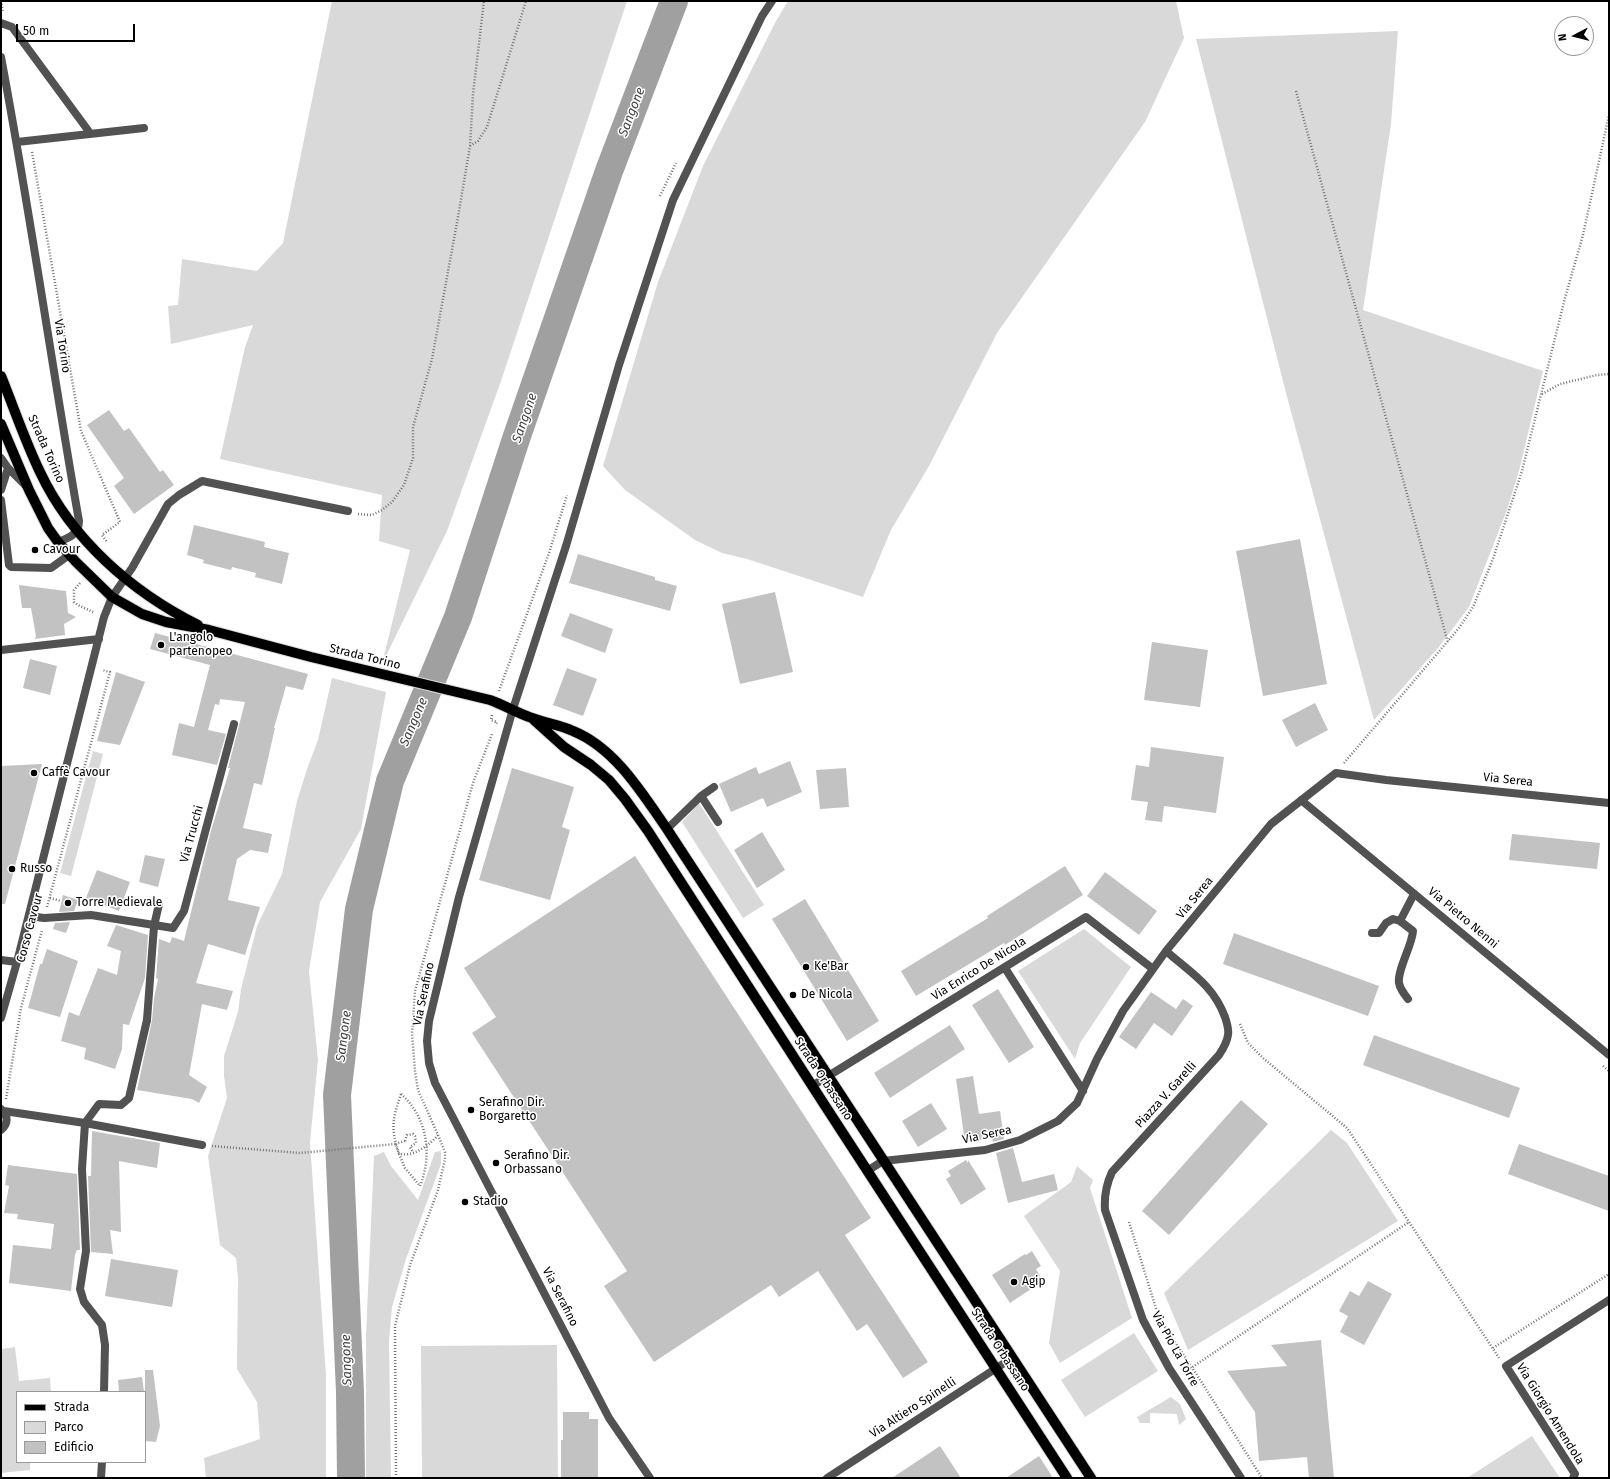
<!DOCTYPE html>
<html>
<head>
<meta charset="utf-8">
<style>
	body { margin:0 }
	#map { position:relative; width:1610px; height:1479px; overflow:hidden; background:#fff; font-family:"Fira Sans",sans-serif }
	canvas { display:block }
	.frame { position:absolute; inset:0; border:2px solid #000; pointer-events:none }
	.legend { position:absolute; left:16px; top:1391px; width:130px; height:72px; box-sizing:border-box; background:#fff; border:1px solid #999; margin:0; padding:5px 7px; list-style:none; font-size:12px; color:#000 }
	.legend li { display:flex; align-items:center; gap:8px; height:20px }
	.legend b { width:20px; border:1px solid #999 }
	.north { position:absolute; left:1554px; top:16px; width:40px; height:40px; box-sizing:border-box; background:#fff; border:1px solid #999; border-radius:50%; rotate:263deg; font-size:11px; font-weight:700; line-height:16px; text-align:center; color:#000 }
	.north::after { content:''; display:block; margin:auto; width:14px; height:18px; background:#000; clip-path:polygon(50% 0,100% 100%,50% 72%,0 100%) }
	.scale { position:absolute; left:16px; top:24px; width:119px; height:18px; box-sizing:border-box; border:2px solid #000; border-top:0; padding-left:5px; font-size:12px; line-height:14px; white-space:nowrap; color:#000; -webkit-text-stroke:3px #fff; paint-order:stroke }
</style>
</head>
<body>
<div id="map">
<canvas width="1610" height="1479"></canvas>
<div class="frame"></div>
<ul class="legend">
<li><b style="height:5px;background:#000"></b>Strada</li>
<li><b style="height:11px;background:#d9d9d9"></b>Parco</li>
<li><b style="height:11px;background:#c2c2c2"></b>Edificio</li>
</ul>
<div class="north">N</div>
<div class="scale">50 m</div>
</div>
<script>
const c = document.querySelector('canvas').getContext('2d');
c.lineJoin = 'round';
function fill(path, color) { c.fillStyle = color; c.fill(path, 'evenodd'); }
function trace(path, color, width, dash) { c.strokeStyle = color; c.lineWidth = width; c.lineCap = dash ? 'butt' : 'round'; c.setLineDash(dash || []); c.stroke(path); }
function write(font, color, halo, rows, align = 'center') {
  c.font = font + ' "Fira Sans",sans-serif'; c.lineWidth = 3; c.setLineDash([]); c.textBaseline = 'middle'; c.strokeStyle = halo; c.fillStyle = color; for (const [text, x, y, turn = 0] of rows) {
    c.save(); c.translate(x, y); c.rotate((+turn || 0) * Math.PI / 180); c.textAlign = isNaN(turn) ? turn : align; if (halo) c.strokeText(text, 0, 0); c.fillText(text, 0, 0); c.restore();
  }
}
const green = new Path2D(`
	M332 1H627L501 381 447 531 382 664 410 550 379 541 382 495 220 459 245 347 253 325 171 344 168 306 178 305 182 259 257 271 283 243Z
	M788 1H1176L1184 38 1145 122 997 333 929 466 891 530 863 597 747 559 722 553 695 540 625 490 603 466 658 282 703 166 776 21Z
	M1398 31 1391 124 1363 310 1543 371 1519 471 1507 510 1469 607 1438 648 1374 720 1286 393 1196 39Z
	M332 678 386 692 361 829 320 902 309 971 318 1060 310 1142 326 1376V1478H206L204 1458 260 1439 257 1402 237 1369 238 1278 236 1258 220 1245 208 1156 227 1098 224 1076V1056L238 1012 241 989 257 926 282 874 297 801 307 769 318 740Z
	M93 751 103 754 71 876 60 873Z
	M699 803 764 905 743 918 682 822Z
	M1084 929 1131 967 1080 1043 1075 1059 1018 971Z
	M1331 1130 1347 1143 1398 1221 1188 1350 1164 1293Z
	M441 1151V1164L406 1259 392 1307 389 1340 391 1478H366V1335L374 1156 384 1152 391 1166 418 1200 435 1152Z
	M1077 1166 1093 1180 1090 1188 1132 1318 1060 1363 1049 1343 1060 1271 1024 1216 1071 1182Z
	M1134 1333 1158 1371 1085 1417 1061 1380Z
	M557 1345 558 1478H422L421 1346Z
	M15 1347 19 1381 50 1378 51 1392H17V1462H30V1470L1 1473V1349Z
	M1171 1397 1180 1404 1186 1419 1179 1425 1177 1414 1150 1413V1423H1140L1137 1417Z
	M1532 1436 1560 1478H1467Z`);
const river = new Path2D(`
	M351 1478 350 1392 337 1095 359 909 390 781 458 617 516 439 609 171 674 1`);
const building = new Path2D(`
	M109 410 124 431 129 428 160 472 163 470 174 485 134 514 114 486 124 478 87 425Z
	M194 525 265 542 264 547 289 553 282 584 255 577 256 573 232 567 231 570 203 563 204 560 187 555Z
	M1300 539 1327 684 1263 696 1236 551Z
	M578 554 655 577V580L677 586 670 611 569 583Z
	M19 585 66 591 68 613 76 617 64 624 65 635 35 639 36 636 31 608H22Z
	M775 592 793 672 740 684 722 604Z
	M570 613 613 629 605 653 561 636Z
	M155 633 308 674 303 690 286 686 274 728H275L262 785 254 783 243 828 272 834 268 853 250 850 237 859 228 900 260 907 245 955 208 944 196 983 233 991 227 1010 202 1004 189 1075 207 1087 199 1103 192 1099 137 1090 152 1020 154 998 158 979 156 978 159 939 170 943 172 937 184 941 210 834 230 768H228L245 702 220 699 219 705 215 704 208 730 226 734 217 765 172 755 179 723 194 727 210 665 150 649Z
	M1152 642 1208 650 1200 707 1144 700Z
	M30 659 57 666 50 695 23 688Z
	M567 668 597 679 583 716 553 705Z
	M116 672 145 682 120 745 97 741Z
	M1315 703 1328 730 1296 747 1282 720Z
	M1151 747 1224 757 1216 813 1164 806 1162 822 1145 820 1148 802 1131 800 1136 765 1149 767Z
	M790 761 802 792 767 807 763 798 731 812 719 784 756 767 759 774Z
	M42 764 5 904H1V766Z
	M512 768 574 787 562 827 570 830 550 900 479 880Z
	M846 768 849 807 820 809 816 770Z
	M762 832 785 870 757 888 734 850Z
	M1512 834 1600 843 1597 869 1509 860Z
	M145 855 165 859 158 887 139 882Z
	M635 856 871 1218 845 1235 928 1362 903 1378 867 1324 857 1331 818 1271 779 1297 771 1285 654 1362 604 1286 627 1271 472 1033 496 1017 464 968Z
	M1065 866 1083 895 1005 945 1004 943 916 996 901 971 988 918 987 916Z
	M97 870 130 882 119 911 86 898Z
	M1105 872 1157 911 1139 935 1087 896Z
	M63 895 78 900 74 911 59 912Z
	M805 899 879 1021 847 1041 772 919Z
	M70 922 66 933 53 929 55 923Z
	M116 925 148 935 145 978 129 1025 123 1024 122 1049 115 1069 84 1059 86 1048 61 1041 69 1012 79 1016 98 968 117 975 121 951 107 946Z
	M1234 933 1379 986 1368 1016 1223 964Z
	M47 949 78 961 60 1017 28 1008 40 964H42Z
	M998 989 1034 1047 1009 1063 972 1005Z
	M1151 992 1176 1009 1183 999 1193 1006 1172 1036 1154 1023 1136 1049 1119 1037Z
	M950 1025 965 1049 890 1098 874 1073Z
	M1374 1035 1520 1088 1509 1118 1363 1065Z
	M973 1076 979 1114 1000 1111 1004 1139 993 1142 992 1138 965 1142 956 1079Z
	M1241 1100 1268 1124 1169 1235 1142 1211Z
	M931 1103 947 1129 918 1147 902 1121Z
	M92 1131 160 1143 157 1168 119 1161 121 1232 110 1230 113 1254 91 1252 88 1176H91Z
	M1519 1144 1609 1176V1211L1508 1174Z
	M1013 1148 1022 1182 1054 1174 1058 1190 1008 1203 996 1153Z
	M966 1160 968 1163V1160L986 1189 961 1205 946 1179 951 1176 948 1171Z
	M8 1165 77 1174 80 1250H77L75 1255 71 1291 9 1283 13 1245 51 1249 54 1224 17 1219 18 1214 4 1213 9 1186 5 1185Z
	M1032 1251 1041 1266 1036 1269 1043 1281 1010 1303 992 1275 1025 1254 1026 1255Z
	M111 1259 178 1270 172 1307 105 1296Z
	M1368 1281 1392 1294 1364 1345 1340 1332 1348 1316 1339 1311 1350 1291 1359 1296Z
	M1321 1340 1323 1362 1334 1478H1309L1307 1457 1259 1461 1255 1412 1227 1371 1287 1366 1271 1345Z
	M145 1370H153L160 1426 156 1442 145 1441Z
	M142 1377 144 1392H119L118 1380Z
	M563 1412H589V1419H598V1478H561V1440H563Z
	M940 1446 961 1478H892Z
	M1039 1456 1053 1478H1006Z`);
const path = new Path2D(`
	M1 1 3 12
	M1296 91 1448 643
	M470 146 478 141 487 127 526 1
	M32 152 81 431 120 522 102 535 107 542
	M660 196 676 163
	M1542 394 1560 384 1597 375 1609 374
	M358 514 372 515 382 510 392 502 404 485 413 458V427L432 359 458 217 470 146 473 94 484 1
	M80 583 74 590V602L78 605 95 613
	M499 691 549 553 567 495
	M492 715 491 720 497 722 496 724
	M1344 763 1459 628 1473 607 1493 559 1522 471 1565 298 1583 235 1609 115
	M50 898 61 901
	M47 907 110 672 102 670
	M1240 1024 1248 1043 1263 1058 1347 1128 1499 1358
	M1603 1066 1609 1071
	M401 1094C393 1118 390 1128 399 1153 411 1159 431 1144 438 1135
	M6 1099 21 1008 42 930
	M405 1141 407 1135 413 1134 415 1136 416 1143 410 1147 413 1152
	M212 1146 300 1153 395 1144
	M1129 1222 1159 1318 1197 1375 1262 1478
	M1493 1348 1609 1274
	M1185 1372 1409 1222
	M396 1478 395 1326 410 1265 438 1190 445 1159V1152L438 1135 418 1090 415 1071 412 1034 415 991 473 783 492 734`);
const service = new Path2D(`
	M1372 933H1379L1386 923 1393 919 1400 921
	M1408 999C1404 994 1400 989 1399 983 1397 970 1412 946 1413 931L1400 921 1414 894`);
const pedestrian = new Path2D(`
	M85 1123 99 1104 121 1105 129 1098 147 1020`);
const minor = new Path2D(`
	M1 23 12 27 90 133
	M1 57C30 211 52 367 79 521 79 534 69 538 58 542
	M17 142 144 128
	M1 458 8 468 27 487
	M1 490 8 468
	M1 500 9 565 11 567 51 568 69 555
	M1 650 99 639
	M513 709 459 897 429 1021 427 1041 429 1063 435 1083 609 1418 650 1478
	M701 796 718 822
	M1301 800 1609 1055
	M667 829 701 796 714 787
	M29 916 44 918 91 915 173 928 184 911 234 724
	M1166 951C1191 973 1213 985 1225 1017 1227 1023 1229 1030 1228 1035 1227 1043 1223 1049 1219 1055L1112 1172C1106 1185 1104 1196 1105 1210L1143 1320 1169 1368 1241 1478
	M1 960 17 962
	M1005 968 1083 1091
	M1 1018 17 962 104 617 112 597 132 568 168 504 179 495 202 481 348 511
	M147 1020 154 926 159 904
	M812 1086 1086 917 1153 969
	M4 1111 85 1123 82 1169 86 1251 80 1289 84 1302 102 1325 105 1345 104 1392
	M85 1123 202 1145
	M1 1130C8 1124 9 1116 1 1109
	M867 1171 883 1161 985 1150 1020 1140 1058 1121 1077 1103 1097 1059 1123 1011 1166 951 1271 824 1336 773 1386 780 1609 803
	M101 1478 102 1462
	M827 1478 1012 1358
	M1573 1478 1575 1474 1506 1366 1609 1300`);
const tertiary = new Path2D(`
	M513 709 566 546 619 365 673 200 762 16 772 1`);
const primary = new Path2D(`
	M1 376C14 408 25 441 40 472 72 540 132 592 198 625
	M1 424 29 490 48 528 58 542 76 562 112 597 142 614 166 622 209 630 311 657 490 700C504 705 517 713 532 718 545 723 560 725 573 731 615 748 642 793 667 829L1091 1478
	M534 720 564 747 591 765 609 780 625 799 648 831 822 1101 1067 1478`);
const pathBridge = new Path2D(`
	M401 1094C427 1117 433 1154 420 1186L405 1168 395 1144 405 1141`);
const markers = [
	[35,550,4,"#000"],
	[161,645,4,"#000"],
	[34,773,4,"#000"],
	[12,869,4,"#000"],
	[68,903,4,"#000"],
	[806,967,4,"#000"],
	[793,995,4,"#000"],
	[471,1110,4,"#000"],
	[496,1163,4,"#000"],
	[465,1202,4,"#000"],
	[1014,1282,4,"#000"]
];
const streetNames = [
	["Via Torino",62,346,81],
	["Strada Torino",46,449,66],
	["Strada Torino",365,657,14],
	["Via Serea",1508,780,6],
	["Via Trucchi",192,834,-75],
	["Via Serea",1195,898,-51],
	["Via Pietro Nenni",1463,918,40],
	["Corso Cavour",30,928,-75],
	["Via Enrico De Nicola",979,969,-32],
	["Via Serafino",424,994,-78],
	["Strada Orbassano",823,1079,57],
	["Piazza V. Garelli",1166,1095,-48],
	["Via Serea",987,1135,-12],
	["Via Serafino",560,1297,63],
	["Via Pio La Torre",1175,1349,61],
	["Strada Orbassano",1000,1350,57],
	["Via Altiero Spinelli",913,1408,-33],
	["Via Giorgio Amendola",1550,1414,58]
];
const poiNames = [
	["Cavour",43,550],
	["L'angolo",169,638],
	["partenopeo",169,652],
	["Caffè Cavour",42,773],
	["Russo",20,869],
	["Torre Medievale",76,903],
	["Ke'Bar",814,967],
	["De Nicola",801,995],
	["Serafino Dir.",479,1103],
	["Borgaretto",479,1117],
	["Serafino Dir.",504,1156],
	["Orbassano",504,1170],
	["Stadio",473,1202],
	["Agip",1022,1282]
];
const waterNames = [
	["Sangone",632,112,-69],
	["Sangone",525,418,-71],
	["Sangone",414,722,-67],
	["Sangone",344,1036,-83],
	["Sangone",347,1360,-92]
];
fill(green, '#d9d9d9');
trace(river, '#a0a0a0', 28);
fill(building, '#c2c2c2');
trace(primary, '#dbdbdb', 12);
trace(path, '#747474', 2.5, [1, 2]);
trace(service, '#525252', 8);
trace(pedestrian, '#525252', 8);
trace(minor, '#525252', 8);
trace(tertiary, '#525252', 8);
trace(primary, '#000', 10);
trace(pathBridge, '#747474', 2.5, [1, 2]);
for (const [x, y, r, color] of markers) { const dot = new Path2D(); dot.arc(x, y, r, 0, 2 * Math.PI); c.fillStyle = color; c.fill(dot); trace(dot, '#fff', 1.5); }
write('12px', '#000', '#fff', streetNames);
write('12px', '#000', '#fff', poiNames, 'left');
write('italic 13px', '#414141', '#fff', waterNames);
</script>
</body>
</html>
